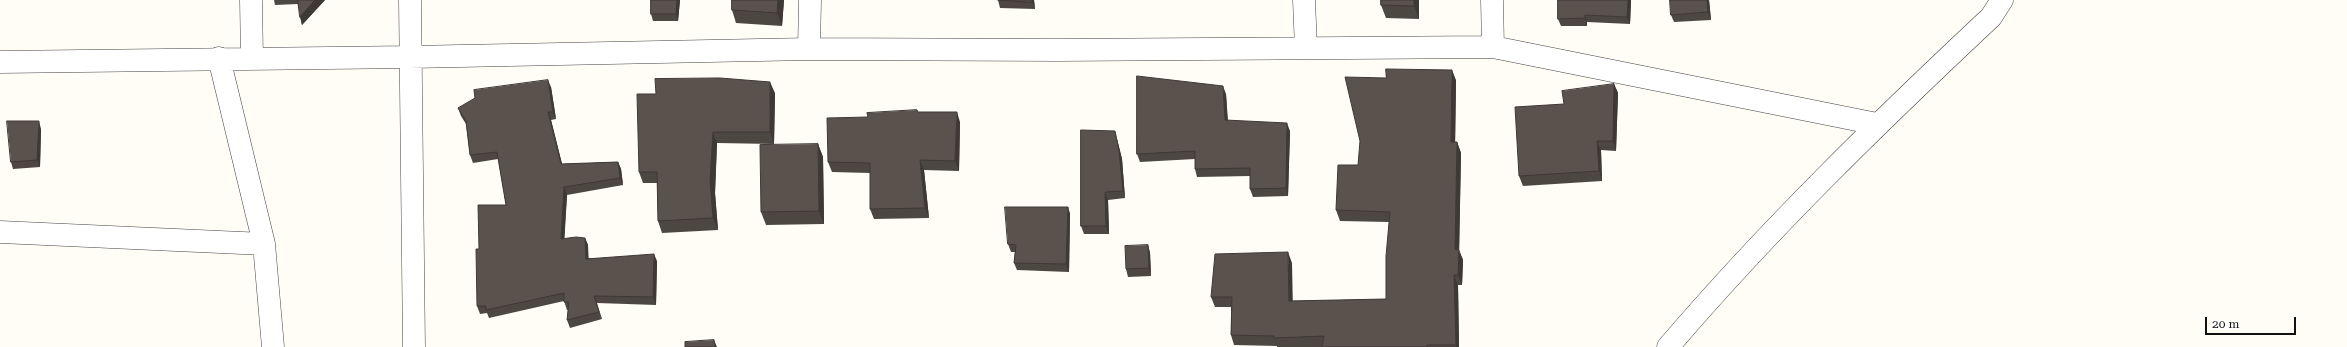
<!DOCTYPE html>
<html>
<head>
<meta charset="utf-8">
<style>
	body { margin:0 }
	#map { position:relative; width:2347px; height:347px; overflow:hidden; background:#fffdf5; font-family:"Roboto Serif",serif }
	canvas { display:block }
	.scale { position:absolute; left:2205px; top:317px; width:91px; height:18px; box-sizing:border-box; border:2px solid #111; border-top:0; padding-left:5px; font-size:12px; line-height:14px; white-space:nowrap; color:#111; -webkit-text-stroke:3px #fff; paint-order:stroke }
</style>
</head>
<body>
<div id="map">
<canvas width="2347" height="347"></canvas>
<div class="scale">20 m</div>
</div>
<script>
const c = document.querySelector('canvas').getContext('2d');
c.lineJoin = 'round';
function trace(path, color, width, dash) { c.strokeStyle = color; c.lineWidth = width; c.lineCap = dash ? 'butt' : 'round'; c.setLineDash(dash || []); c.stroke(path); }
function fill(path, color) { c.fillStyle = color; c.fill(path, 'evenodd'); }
const minor = new Path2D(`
	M251 0 252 58
	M410 0 414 347
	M1304 0 1306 48
	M1492 0 1493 47
	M809 49 810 0
	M219 58 264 244 273 347
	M0 62 410 57 809 49 1058 50 1493 47 1877 124
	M0 232 264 244
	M1668 347C1768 230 1879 122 1991 17L2002 0`);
const wall = new Path2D(`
	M274 0H325L302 25 298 4 275 5Z
	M651 0H680L678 21H653L651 14Z
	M732 0H784L782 26 736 23 732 10Z
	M998 0H1034L1035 9 1000 8Z
	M1419 0V19L1386 18 1381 5Z
	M1631 0 1630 24 1587 22V26H1561L1558 19Z
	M1670 0H1709L1711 20 1674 22 1671 15Z
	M1456 80 1455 142H1457L1461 153 1459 249V250L1463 260 1462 285H1458L1459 347H1277V346L1234 345 1231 335V307H1215L1211 297 1292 263V301L1386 299 1389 222 1340 221 1336 210 1358 165Z
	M1614 84 1618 93 1616 151 1601 150 1602 181 1523 186 1519 176 1564 104Z
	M551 87 556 119 551 120 562 164 618 162 621 169 623 185 567 195 564 239 585 238 588 245V258L657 261 656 305 597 303 602 319 570 328 567 320 568 310H567L564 301 489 318 487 313 480 314 477 306 479 249 506 205 498 159 473 163 470 155 466 124 461 116 458 108Z
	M775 93 774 144 717 143 715 193 718 230 662 233 658 221 657 183H643L639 172Z
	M1226 94 1228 121 1290 131 1288 196 1253 197 1250 189V176L1197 177 1195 169V159L1140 162 1137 154Z
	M918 112 960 122 959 171 924 170 929 218 874 219 870 209V173L832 172 828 162Z
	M41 129 40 167 13 169 11 162Z
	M1117 139 1122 159 1125 198 1108 200 1109 234H1084L1081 226Z
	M818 144 823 157 824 224 766 225 761 212Z
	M1068 207 1070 214 1069 272 1017 270 1014 263 1015 252H1011L1008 244Z
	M1148 245 1150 253 1151 276 1128 277 1126 269Z`);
const shadedWall = new Path2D(`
	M315 0H325L302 25 300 17Z
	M677 0H680L678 21 676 14Z
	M778 0H784L782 26 777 13Z
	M1032 0H1034L1035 9 1032 2Z
	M1414 0H1419V19L1414 6Z
	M1628 0H1631L1630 24 1627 17Z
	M1707 0H1709L1711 20 1708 12Z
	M1585 15 1587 22V26L1585 18Z
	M1452 70 1456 80 1455 153 1451 142Z
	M548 80 551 87 556 119 553 112Z
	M770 82 775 93 774 144 770 132Z
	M1614 84 1618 93 1616 151 1613 141Z
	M1223 86 1226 94 1228 128 1225 120Z
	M548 112 551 120 564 172 561 164Z
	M957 112 960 122 959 171 955 161Z
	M39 121 41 129 40 167 37 160Z
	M1287 123 1290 131 1288 196 1286 188Z
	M1115 131 1122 159 1125 198 1123 191Z
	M713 132 717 143 715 193 718 230 713 218 710 181Z
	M1597 141 1601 150 1602 181 1599 171Z
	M1457 142 1461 153 1459 260 1455 249Z
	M818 144 823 157 824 224 819 211Z
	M920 160 924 170 929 218 925 208Z
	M618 162 621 169 623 185 620 178Z
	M564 187 567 195 564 247 561 239Z
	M1105 192 1108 200 1109 234 1106 226Z
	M1068 207 1070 214 1069 272 1066 264Z
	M585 238 588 245 589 266 586 259Z
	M1148 245 1150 253 1151 276 1149 268Z
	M1459 250 1463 260 1462 285 1458 275Z
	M1288 252 1292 263 1293 312 1289 301Z
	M654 254 657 261 656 305 653 297Z
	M1454 275 1458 285 1459 347H1456V345Z
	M714 340 717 347H715Z`);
const building = new Path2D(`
	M298 0H315L300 17Z
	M651 0H677L676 14H651Z
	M732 0H778L777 13 732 10Z
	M998 0H1032V2Z
	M1381 0H1414V6L1381 5Z
	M1558 0H1628L1627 17 1585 15V18L1558 19Z
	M1670 0H1707L1708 12 1671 15Z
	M1386 69 1452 70 1451 142H1457L1455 249 1459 250 1458 275H1454L1456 345H1427V347H1322L1324 336 1274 338V336L1231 335 1232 297H1211L1215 254 1288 252 1289 301 1386 299V256L1390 212 1336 210 1338 165H1358L1360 141 1345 77 1386 78Z
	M1137 76 1223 86 1225 120 1287 123 1286 188 1250 189V168L1195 169V151L1137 154Z
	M720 78 770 82V132H713L710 181 713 218 658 221 657 172H639L637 94H656L655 79Z
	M548 80 553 112H548L561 164 618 162 620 178 564 187 561 239 576 237 585 238 586 259 654 254 653 297 594 296 599 312 567 320 569 302H564V293L486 310V306H477L476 249H479L478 205H506L497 152 470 155 466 121 458 108 475 98 474 90Z
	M1614 84 1613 141H1597L1599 171 1519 176 1515 107 1564 104 1562 91Z
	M917 110 918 112H957L955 161 920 160 925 208 870 209V163L828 162 827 118 868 117 867 113Z
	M7 121H39L37 160 11 162Z
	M1081 130 1115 131 1119 151 1123 191 1105 192 1106 226H1081Z
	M818 144 819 211 761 212 760 145Z
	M1005 207H1068L1066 264 1014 263 1016 245 1008 244Z
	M1148 245 1149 268 1126 269 1125 246Z
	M714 340 715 347H685V342Z`);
trace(minor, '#444', 23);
trace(minor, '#fff', 22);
fill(wall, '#4d4742');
fill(shadedWall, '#3f3936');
fill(building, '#5a524d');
trace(building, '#3f3936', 1);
</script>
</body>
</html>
